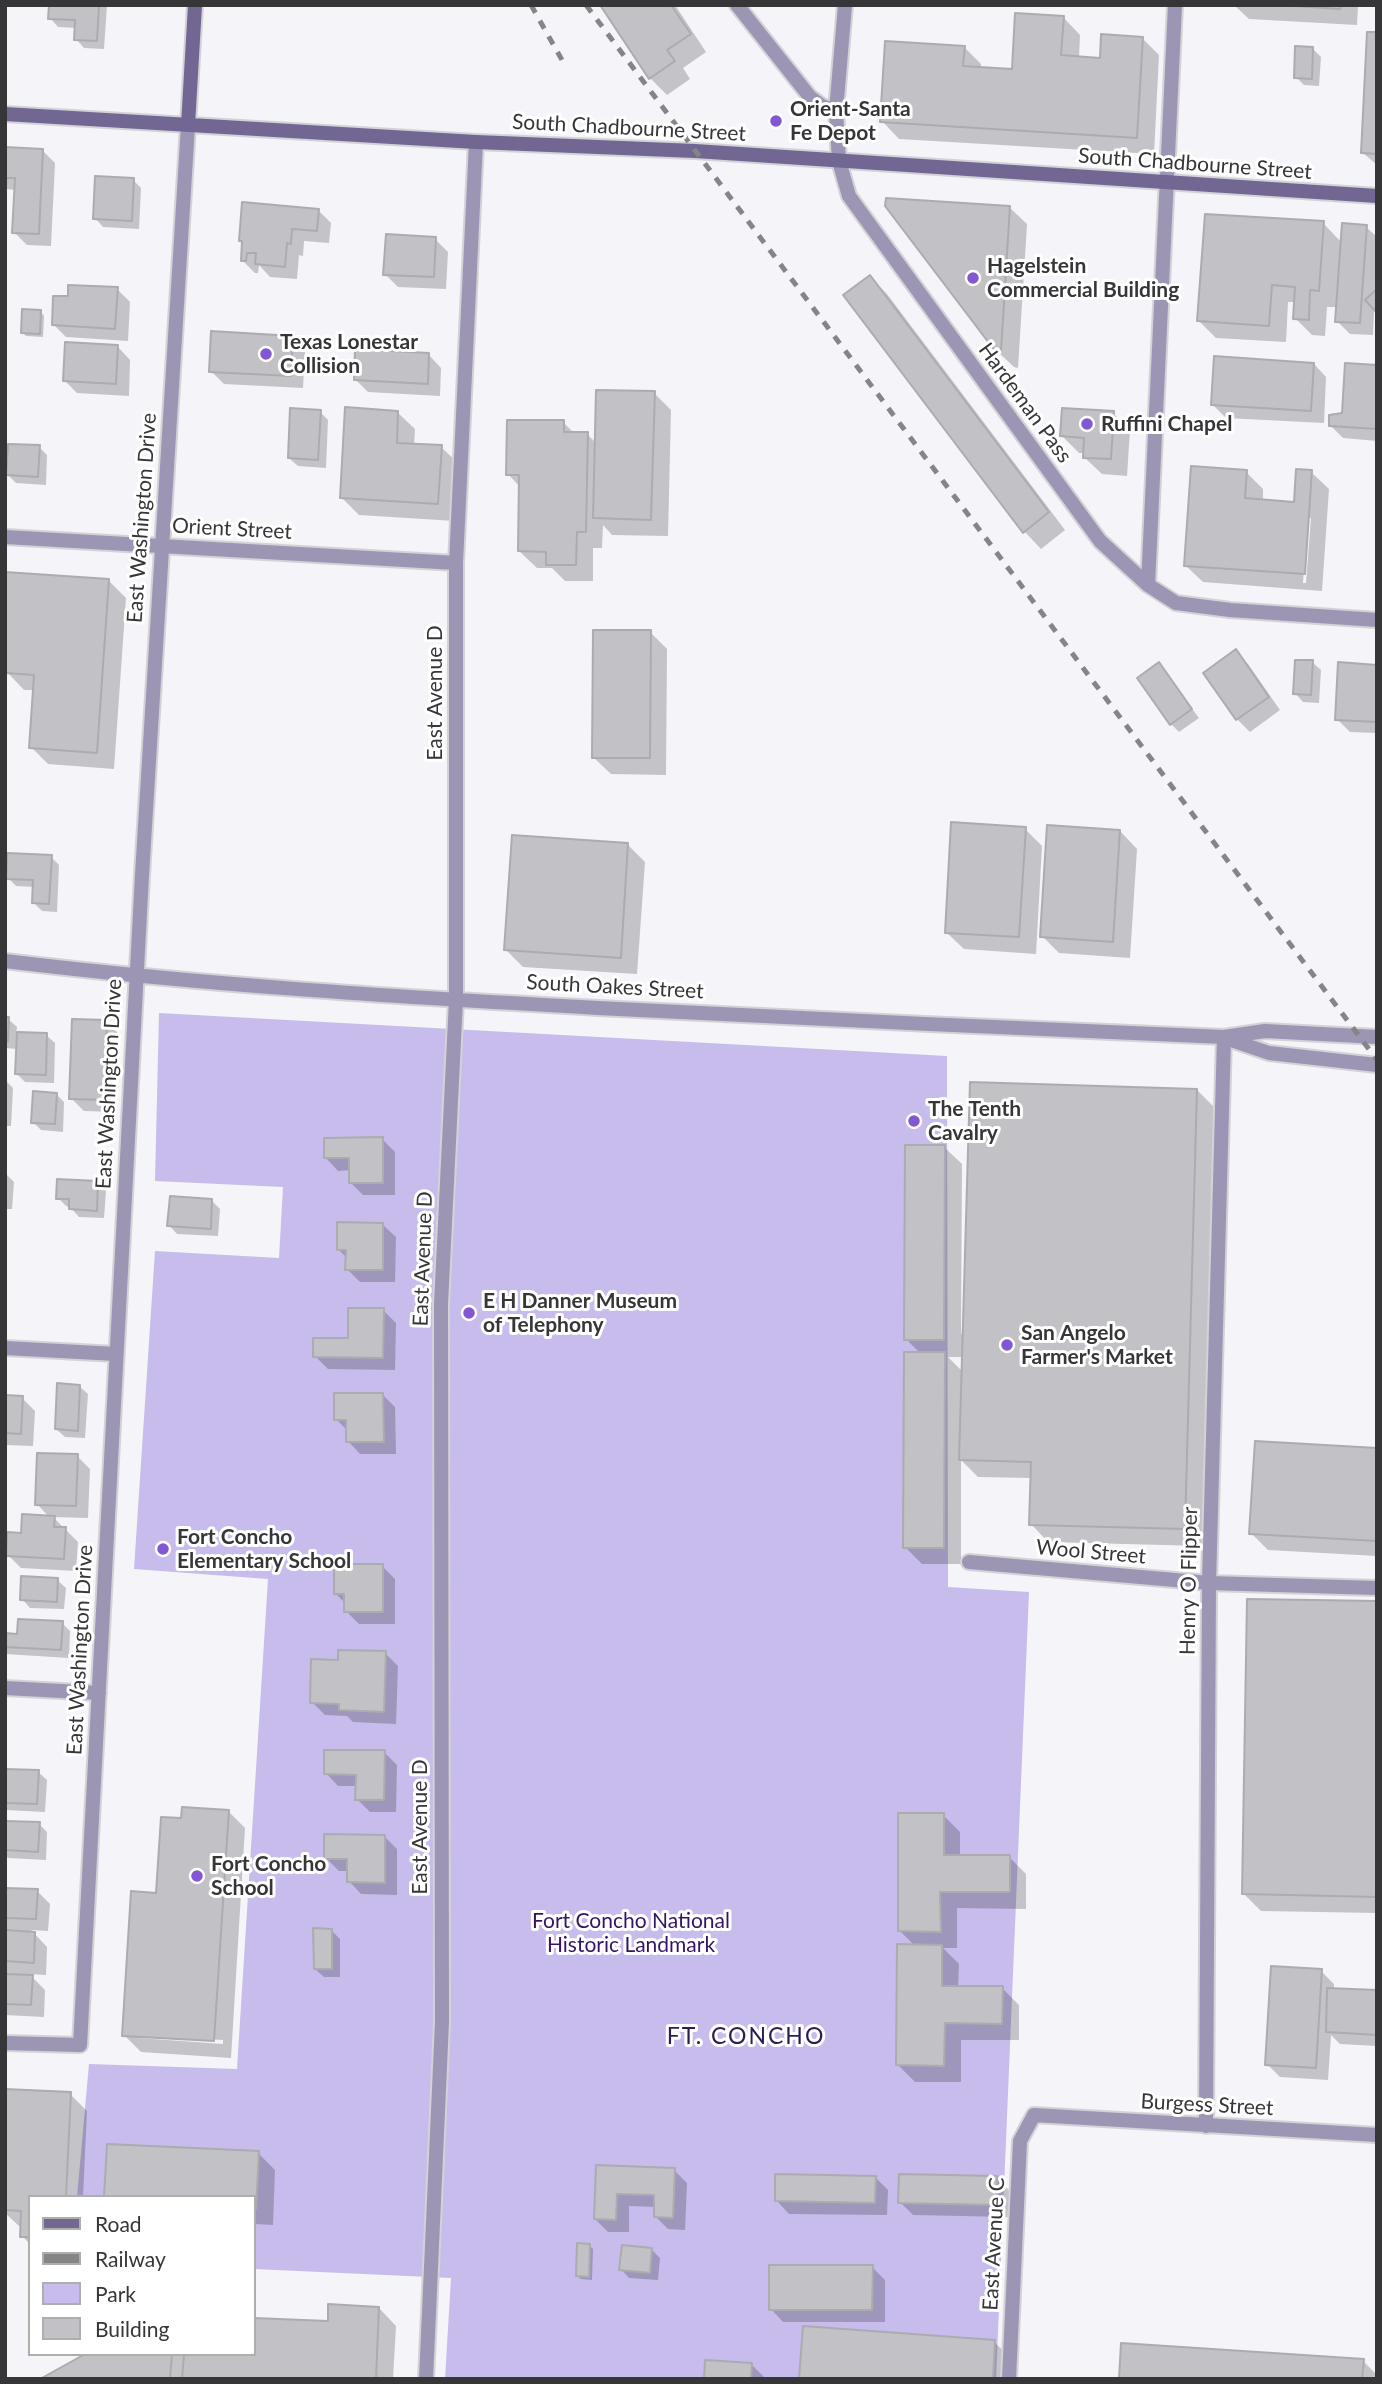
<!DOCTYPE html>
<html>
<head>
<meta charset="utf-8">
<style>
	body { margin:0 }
	#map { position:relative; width:1382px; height:2384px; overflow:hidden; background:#f5f4f9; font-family:Lato,sans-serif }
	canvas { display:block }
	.frame { position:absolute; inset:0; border:7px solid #363537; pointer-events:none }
	.legend { position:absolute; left:28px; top:2195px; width:228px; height:161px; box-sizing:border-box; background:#fff; border:2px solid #afaeaf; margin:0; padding:9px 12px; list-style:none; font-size:21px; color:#363537 }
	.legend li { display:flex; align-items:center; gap:14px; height:35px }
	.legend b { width:35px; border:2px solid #afaeaf }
</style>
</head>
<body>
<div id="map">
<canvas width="1382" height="2384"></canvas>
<div class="frame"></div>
<ul class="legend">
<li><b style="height:9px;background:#726693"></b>Road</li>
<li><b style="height:9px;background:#858487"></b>Railway</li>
<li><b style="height:19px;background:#c7bceb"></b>Park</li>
<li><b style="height:19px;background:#c2c1c5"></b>Building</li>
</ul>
</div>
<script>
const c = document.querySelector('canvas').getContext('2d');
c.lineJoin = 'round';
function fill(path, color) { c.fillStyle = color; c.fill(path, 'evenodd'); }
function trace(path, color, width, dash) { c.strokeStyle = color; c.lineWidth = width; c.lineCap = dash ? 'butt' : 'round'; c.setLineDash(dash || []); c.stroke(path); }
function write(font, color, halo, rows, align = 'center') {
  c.font = font + ' Lato,sans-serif'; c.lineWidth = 6; c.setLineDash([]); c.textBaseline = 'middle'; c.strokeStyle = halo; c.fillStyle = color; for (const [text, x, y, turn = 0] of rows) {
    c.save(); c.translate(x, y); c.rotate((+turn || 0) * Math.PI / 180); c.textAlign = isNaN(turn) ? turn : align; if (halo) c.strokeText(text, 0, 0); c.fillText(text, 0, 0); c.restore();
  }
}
const green = new Path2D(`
	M159 1013 947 1056 948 1587 1029 1592 996 2379H445L451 2278 254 2269V2197H77L89 2064 237 2069 268 1579 134 1569 155 1251 279 1258 283 1187 155 1181Z`);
const shadow = new Path2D(`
	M50 5H107L104 49 84 48 76 39 77 28 58 27 50 18Z
	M602 5H675L706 52 683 68 690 79 667 95 650 78Z
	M1234 5H1358L1357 25 1249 19Z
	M1063 17 1080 35 1079 58 1102 59 1142 38 1159 55 1154 154 899 139 882 121 964 47 981 64V69L1013 71Z
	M1377 34V165L1362 152Z
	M1313 49 1321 57 1319 86 1304 85 1296 77Z
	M5 148 42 150 55 163 51 246 27 245 14 232 16 190 5 189Z
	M133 180 141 188 139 229 103 227 95 218Z
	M1009 207 1027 224 1018 368 1014 367 996 350Z
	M318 210 331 223 329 243 304 241 303 256 299 255 297 279 270 277 259 265 258 273H255L242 260 243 244 241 241Z
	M1323 223 1342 243 1366 227 1377 237 1373 335 1350 334 1337 321 1338 307H1327L1325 336 1312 335 1295 318 1296 302H1288L1286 342 1216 338 1199 321Z
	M435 239 448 252 446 289 398 287 385 274Z
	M870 277 887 294 1065 530 1041 549 1024 531Z
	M117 289 130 302 128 341 66 337 54 325Z
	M41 312 44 316 43 337 26 336 23 333Z
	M293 337 305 350 303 388 224 384 211 371Z
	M118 347 130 360 129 396 77 393 64 380Z
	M429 355 441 368 440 396 368 392 355 379Z
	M1314 364 1326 377 1324 423 1226 418 1213 405Z
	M1377 367V441L1343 438 1330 425 1344 414Z
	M654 393 671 410 668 536 612 535 603 525 602 548H593V581H565L552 568H537L519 551 520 487 508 474 563 422 575 434H587L597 444Z
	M320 412 328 420 326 468 298 466 289 458Z
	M397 412 415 429 414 446 441 447 459 464 455 521 359 515 342 498Z
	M1113 413 1130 430 1127 476 1102 474 1084 457 1085 453H1079L1062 436Z
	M39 447 47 455 46 485 16 483 8 475Z
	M1246 472 1263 489V501L1295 503 1311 472 1329 489 1322 591 1203 582 1185 565ZM1307 518H1311L1306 583H1303Z
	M109 581 126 598 114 769 48 764 31 747 35 690H24L7 672Z
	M650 632 667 649 666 775 611 774 593 757Z
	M1235 651 1248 664 1280 710 1250 732 1237 719Z
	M1312 662 1321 670 1319 703 1303 702 1295 693Z
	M1159 664 1199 718 1179 732 1171 724Z
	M1377 666V733L1350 732 1337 719Z
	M1025 829 1042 846 1036 954 964 949 946 932Z
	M1120 831 1137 849 1130 958 1059 953 1042 936Z
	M628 845 645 862 637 974 523 967 506 950Z
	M51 857 59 865 57 912 42 911 34 903 35 887 16 886 8 878Z
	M5 1019H8L17 1027 16 1034 46 1035 55 1043 54 1083 25 1082 17 1074 18 1049 5 1048Z
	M106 1022 119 1034 116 1112 84 1111 71 1098Z
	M5 1080 13 1088 11 1126H5Z
	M1197 1090 1214 1107 1202 1546 1048 1542 1031 1524 1032 1478 978 1477 961 1460V1564H922L905 1547 920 1353 906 1339 944 1147 962 1164 961 1334H964ZM948 1357H964L963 1372Z
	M56 1094 64 1102 63 1132 41 1130 33 1122Z
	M382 1139 395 1152V1195H363L351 1183V1170L338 1171 326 1158Z
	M5 1173 14 1182 12 1209H5Z
	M97 1182 106 1191 104 1218 79 1217 70 1207 66 1206 58 1198Z
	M212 1201 220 1209 218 1236 177 1234 169 1225Z
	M383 1225 396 1237 395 1282H360L347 1269V1258L338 1249Z
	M383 1310 396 1323 395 1370 328 1369 315 1356 350 1340Z
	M79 1386 88 1394 85 1438 65 1437 56 1429Z
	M383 1395 395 1407 396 1454H360L348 1441V1431L336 1419Z
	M5 1397 22 1398 35 1411 33 1446 5 1445Z
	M1377 1450V1556L1268 1550 1251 1533Z
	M77 1456 90 1469 88 1518 53 1517 78 1542 76 1571 21 1568 8 1555 50 1518 37 1504Z
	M382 1566 395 1579V1624H359L346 1611V1604L335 1593Z
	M57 1580 66 1588 64 1609 30 1608 22 1599Z
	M1377 1603V1913L1261 1911 1244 1894Z
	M62 1623 70 1631 69 1658 5 1654V1635L19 1636Z
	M385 1653 398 1666 396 1724 353 1722 347 1716 325 1715 312 1702 340 1662Z
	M384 1752 397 1765 396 1812H370L357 1799V1786H338L326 1773Z
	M5 1770 38 1772 47 1780 45 1812 5 1810Z
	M228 1811 245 1828 231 2058 141 2052 124 2035 158 1895 183 1820ZM139 2035 223 2040V2044L139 2038Z
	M943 1815 960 1832V1856L1009 1857 1026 1874V1909L957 1908V1948H943L959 1964 958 1988H1002L1019 2005V2040H961V2082H915L898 2065 915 1946 900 1931Z
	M5 1822 39 1824 47 1832 46 1860 8 1858 5 1855Z
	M384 1836 397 1849V1895L361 1894 349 1881V1871H339L326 1858Z
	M5 1889 37 1891 50 1904 48 1931 31 1930 47 1947 46 1975 29 1974 45 1990 44 2017 5 2015Z
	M331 1930 340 1939V1977H324L315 1969Z
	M1321 1971 1334 1984V1990L1377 1992V2046L1340 2044 1331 2035 1328 2080 1280 2077 1267 2064Z
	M70 2094 87 2111 83 2197H30V2244L22 2236 23 2226H19L5 2213V2126Z
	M258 2153 275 2170 273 2225 254 2224Z
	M597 2167 674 2170 687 2183 685 2230 668 2229 655 2216 656 2207 629 2206V2232H608L595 2219Z
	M875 2177 888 2190 887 2215 789 2214 777 2201Z
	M997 2178 1009 2190V2217L913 2215 900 2202Z
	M589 2245 593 2249 592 2280 581 2279 577 2276Z
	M652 2250 660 2258 658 2280 629 2278 621 2269Z
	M872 2267 885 2280V2322H783L771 2309Z
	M379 2308 396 2326 393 2379H43L88 2354H254V2319L329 2323Z
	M994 2342 1012 2359 1010 2379H801Z
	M1363 2361 1377 2375V2379H1121Z
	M751 2364 766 2379H706Z`);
const building = new Path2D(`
	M49 5H99L97 41 74 40 75 20 48 19Z
	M600 5H671L691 34 667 50 675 61 649 79Z
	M1279 5H1341L1340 9Z
	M1015 13 1064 16 1061 55 1100 58 1101 34 1143 37 1137 138 880 122 885 41 965 46 963 66 1012 69Z
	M1367 32H1377V154L1361 153Z
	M1295 46 1313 47 1312 79 1294 78Z
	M5 147 43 149 39 234 12 233 15 178H5Z
	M95 176 134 178 132 221 93 219Z
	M886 198 1010 206 1001 351H995L885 206Z
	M242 202 319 209 317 231 292 229 291 244 287 243 285 267 255 264 256 253H247L246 261H241L242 241H239Z
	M1205 214 1324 221 1319 291 1310 290 1309 320 1293 319 1295 287 1272 285 1269 326 1197 321Z
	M1342 223 1367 225 1360 323 1335 322Z
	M386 234 436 237 434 277 383 275Z
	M870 275 1049 512 1023 533 843 295Z
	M68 285 118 287 115 329 52 325 53 296H68Z
	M1377 289V313L1365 300Z
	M22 309 41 310 40 334 21 333Z
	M211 331 293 336 291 376 209 372Z
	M65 342 118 345 116 384 63 381Z
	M355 349 429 353 428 384 354 380Z
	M1214 356 1314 363 1311 411 1211 405Z
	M1345 363 1377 365V429L1329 426V415L1342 413Z
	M596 390 655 391 651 520 593 518Z
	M345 407 398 411 397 443 442 445 438 504 340 498Z
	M290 408 321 410 318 460 288 458Z
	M1062 408 1114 411 1111 459 1083 458 1084 438 1060 436Z
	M507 420H564V432H588L586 532H577L576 565H546V552L518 551 519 475H506Z
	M8 444 40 445 38 477 6 475Z
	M1191 466 1247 470 1245 498 1294 502 1296 469 1312 470 1305 574 1184 566Z
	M5 572 109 579 97 753 29 748 34 675 5 673Z
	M593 630H651L650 758H592Z
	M1236 649 1269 697 1236 720 1203 673Z
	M1295 660H1313L1311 695 1293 694Z
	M1159 662 1192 709 1170 725 1137 678Z
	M1338 662 1377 665V722L1335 720Z
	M951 822 1026 827 1019 937 945 933Z
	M1047 825 1120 830 1113 942 1040 937Z
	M512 835 628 843 621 958 504 950Z
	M7 853 52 855 49 904 32 903 33 880 6 879Z
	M5 1017H9L8 1041H5Z
	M72 1019 107 1020 104 1100 69 1099Z
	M17 1032 47 1033 46 1075 15 1074Z
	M970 1082 1197 1089 1185 1529 1029 1525 1031 1462 959 1460Z
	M33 1091 57 1093 55 1124 31 1123Z
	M383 1137V1183H349V1158H324V1138Z
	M905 1145H945L944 1340H904Z
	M57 1179 98 1181 97 1211 69 1209V1199H56Z
	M170 1196 212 1199 211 1229 167 1226Z
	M337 1222 383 1223V1270H345L346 1250H337Z
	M348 1308H384L383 1358 313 1357V1338H348Z
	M904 1352H945L944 1548H903Z
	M57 1383 80 1385 78 1431 55 1429Z
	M334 1393H383L384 1442H346V1420H334Z
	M5 1395 23 1396 21 1434 5 1433Z
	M1255 1441 1377 1448V1541L1249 1534Z
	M37 1453 78 1454 76 1506 35 1505Z
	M22 1514 55 1516 54 1527H66L64 1559 6 1556 7 1532 21 1533Z
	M334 1564H383V1612H344V1594H334Z
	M21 1576 58 1578 57 1602 20 1600Z
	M1247 1599 1377 1601V1897L1242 1894Z
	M18 1619 63 1621 61 1650 5 1647V1633L17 1634Z
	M338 1650 386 1651 384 1712 339 1710V1704L310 1703 311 1659 338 1660Z
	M324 1750H385L384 1800H355L356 1775 324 1774Z
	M5 1769 39 1770 37 1804 5 1803Z
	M182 1807 229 1810 214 2041 122 2036 131 1891 156 1893 161 1817 181 1818Z
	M898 1813H944V1855H1010V1892H940L941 1932 898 1931Z
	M5 1821 40 1822 38 1852 5 1850Z
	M324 1834 385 1835V1883L347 1882V1859H324Z
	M5 1888 38 1889 36 1919 5 1918Z
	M313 1928 332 1929V1969H314Z
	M5 1930 35 1932 34 1963 5 1961Z
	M897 1944 942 1945V1986H1003L1002 2024 945 2023 944 2066 896 2065Z
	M1271 1966 1322 1969 1316 2068 1265 2065Z
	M5 1974 33 1975 31 2005 5 2004Z
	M1327 1988 1377 1990V2035L1326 2032Z
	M5 2089 71 2092 66 2197H30V2237H20L21 2211 5 2210Z
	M107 2144 259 2151 256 2209H254V2197H104Z
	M596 2165 675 2168 673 2218 654 2217V2195L617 2194 616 2220 594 2219Z
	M775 2174 876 2176 875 2203 775 2201Z
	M899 2174 997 2176V2205L898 2203Z
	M577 2243 590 2244 589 2277 576 2276Z
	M622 2245 652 2248 650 2273 619 2270Z
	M769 2265H873L872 2310H769Z
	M328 2304 379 2307 376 2379H182L184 2354H254V2318L328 2321Z
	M803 2326 995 2340 993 2379H799Z
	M1121 2343 1364 2359 1362 2379H1119Z
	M85 2354H172L170 2379H40Z
	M705 2360 752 2363 751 2379H704Z`);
const street = new Path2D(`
	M737 5 810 97 822 106 836 111
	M845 5 836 111 839 161 849 196 1100 541 1148 585 1176 603 1230 610 1377 620
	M5 537 456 563
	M1148 585 1175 5
	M5 961C202 985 400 997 598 1008 807 1019 1015 1028 1224 1037L1265 1031 1377 1037
	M1228 1039 1269 1053 1377 1065
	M5 1348 116 1354
	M969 1562 1209 1583 1377 1588
	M5 1688 99 1693
	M5 2043 80 2045 142 875 188 125
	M1206 2126 1209 1583 1224 1037
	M426 2379 442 2022 441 1304 456 1000V563L476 142
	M1009 2379 1020 2141 1034 2115 1377 2135`);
const secondary = new Path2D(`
	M5 114 476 142 695 151 1377 196
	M188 125 195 5`);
const rail = new Path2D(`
	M531 5 562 60
	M586 5 1377 1060`);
const markers = [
	[776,121,7,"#8158d1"],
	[973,278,7,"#8158d1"],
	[266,354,7,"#8158d1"],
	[1087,424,7,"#8158d1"],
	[914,1121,7,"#8158d1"],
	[469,1313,7,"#8158d1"],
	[1007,1345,7,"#8158d1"],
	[163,1549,7,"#8158d1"],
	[197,1876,7,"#8158d1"]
];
const poiNames = [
	["Orient-Santa",790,109],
	["Fe Depot",790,133],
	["Hagelstein",987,266],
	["Commercial Building",987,290],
	["Texas Lonestar",280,342],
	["Collision",280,366],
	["Ruffini Chapel",1101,424],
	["The Tenth",928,1109],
	["Cavalry",928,1133],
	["E H Danner Museum",483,1301],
	["of Telephony",483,1325],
	["San Angelo",1021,1333],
	["Farmer's Market",1021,1357],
	["Fort Concho",177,1537],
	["Elementary School",177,1561],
	["Fort Concho",211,1864],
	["School",211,1888]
];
const streetNames = [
	["South Chadbourne Street",629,128,3],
	["South Chadbourne Street",1195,164,4],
	["Hardeman Pass",1025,403,54],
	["East Washington Drive",142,518,-86],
	["Orient Street",232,529,3],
	["East Avenue D",435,693,-90],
	["South Oakes Street",615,987,3],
	["East Washington Drive",109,1084,-87],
	["East Avenue D",423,1259,-88],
	["Wool Street",1091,1552,5],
	["Henry O Flipper",1189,1581,-89],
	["East Washington Drive",80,1650,-87],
	["East Avenue D",420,1827,-90],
	["Burgess Street",1207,2105,3],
	["East Avenue C",994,2244,-87]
];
const parkNames = [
	["Fort Concho National",631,1921],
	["Historic Landmark",631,1945]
];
const neighbourhoodNames = [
	["FT. CONCHO",746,2037]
];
fill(green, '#c7bceb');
fill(shadow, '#0003');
fill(building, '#c2c1c5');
trace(building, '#acabaf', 2);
trace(street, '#d3d2d6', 18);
trace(secondary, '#d3d2d6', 18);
trace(street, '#9c95b4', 14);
trace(secondary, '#726693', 14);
trace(rail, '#858487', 5, [9, 9]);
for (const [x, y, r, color] of markers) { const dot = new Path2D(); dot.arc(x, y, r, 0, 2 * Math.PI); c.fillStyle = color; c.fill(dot); trace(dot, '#fff', 2.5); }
write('bold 21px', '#363537', '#fff', poiNames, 'left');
write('21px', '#363537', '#fff', streetNames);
write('21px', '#351366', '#fff', parkNames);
c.letterSpacing = '2px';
write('23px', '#2f1a54', '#fff', neighbourhoodNames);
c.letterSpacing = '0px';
</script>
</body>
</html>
